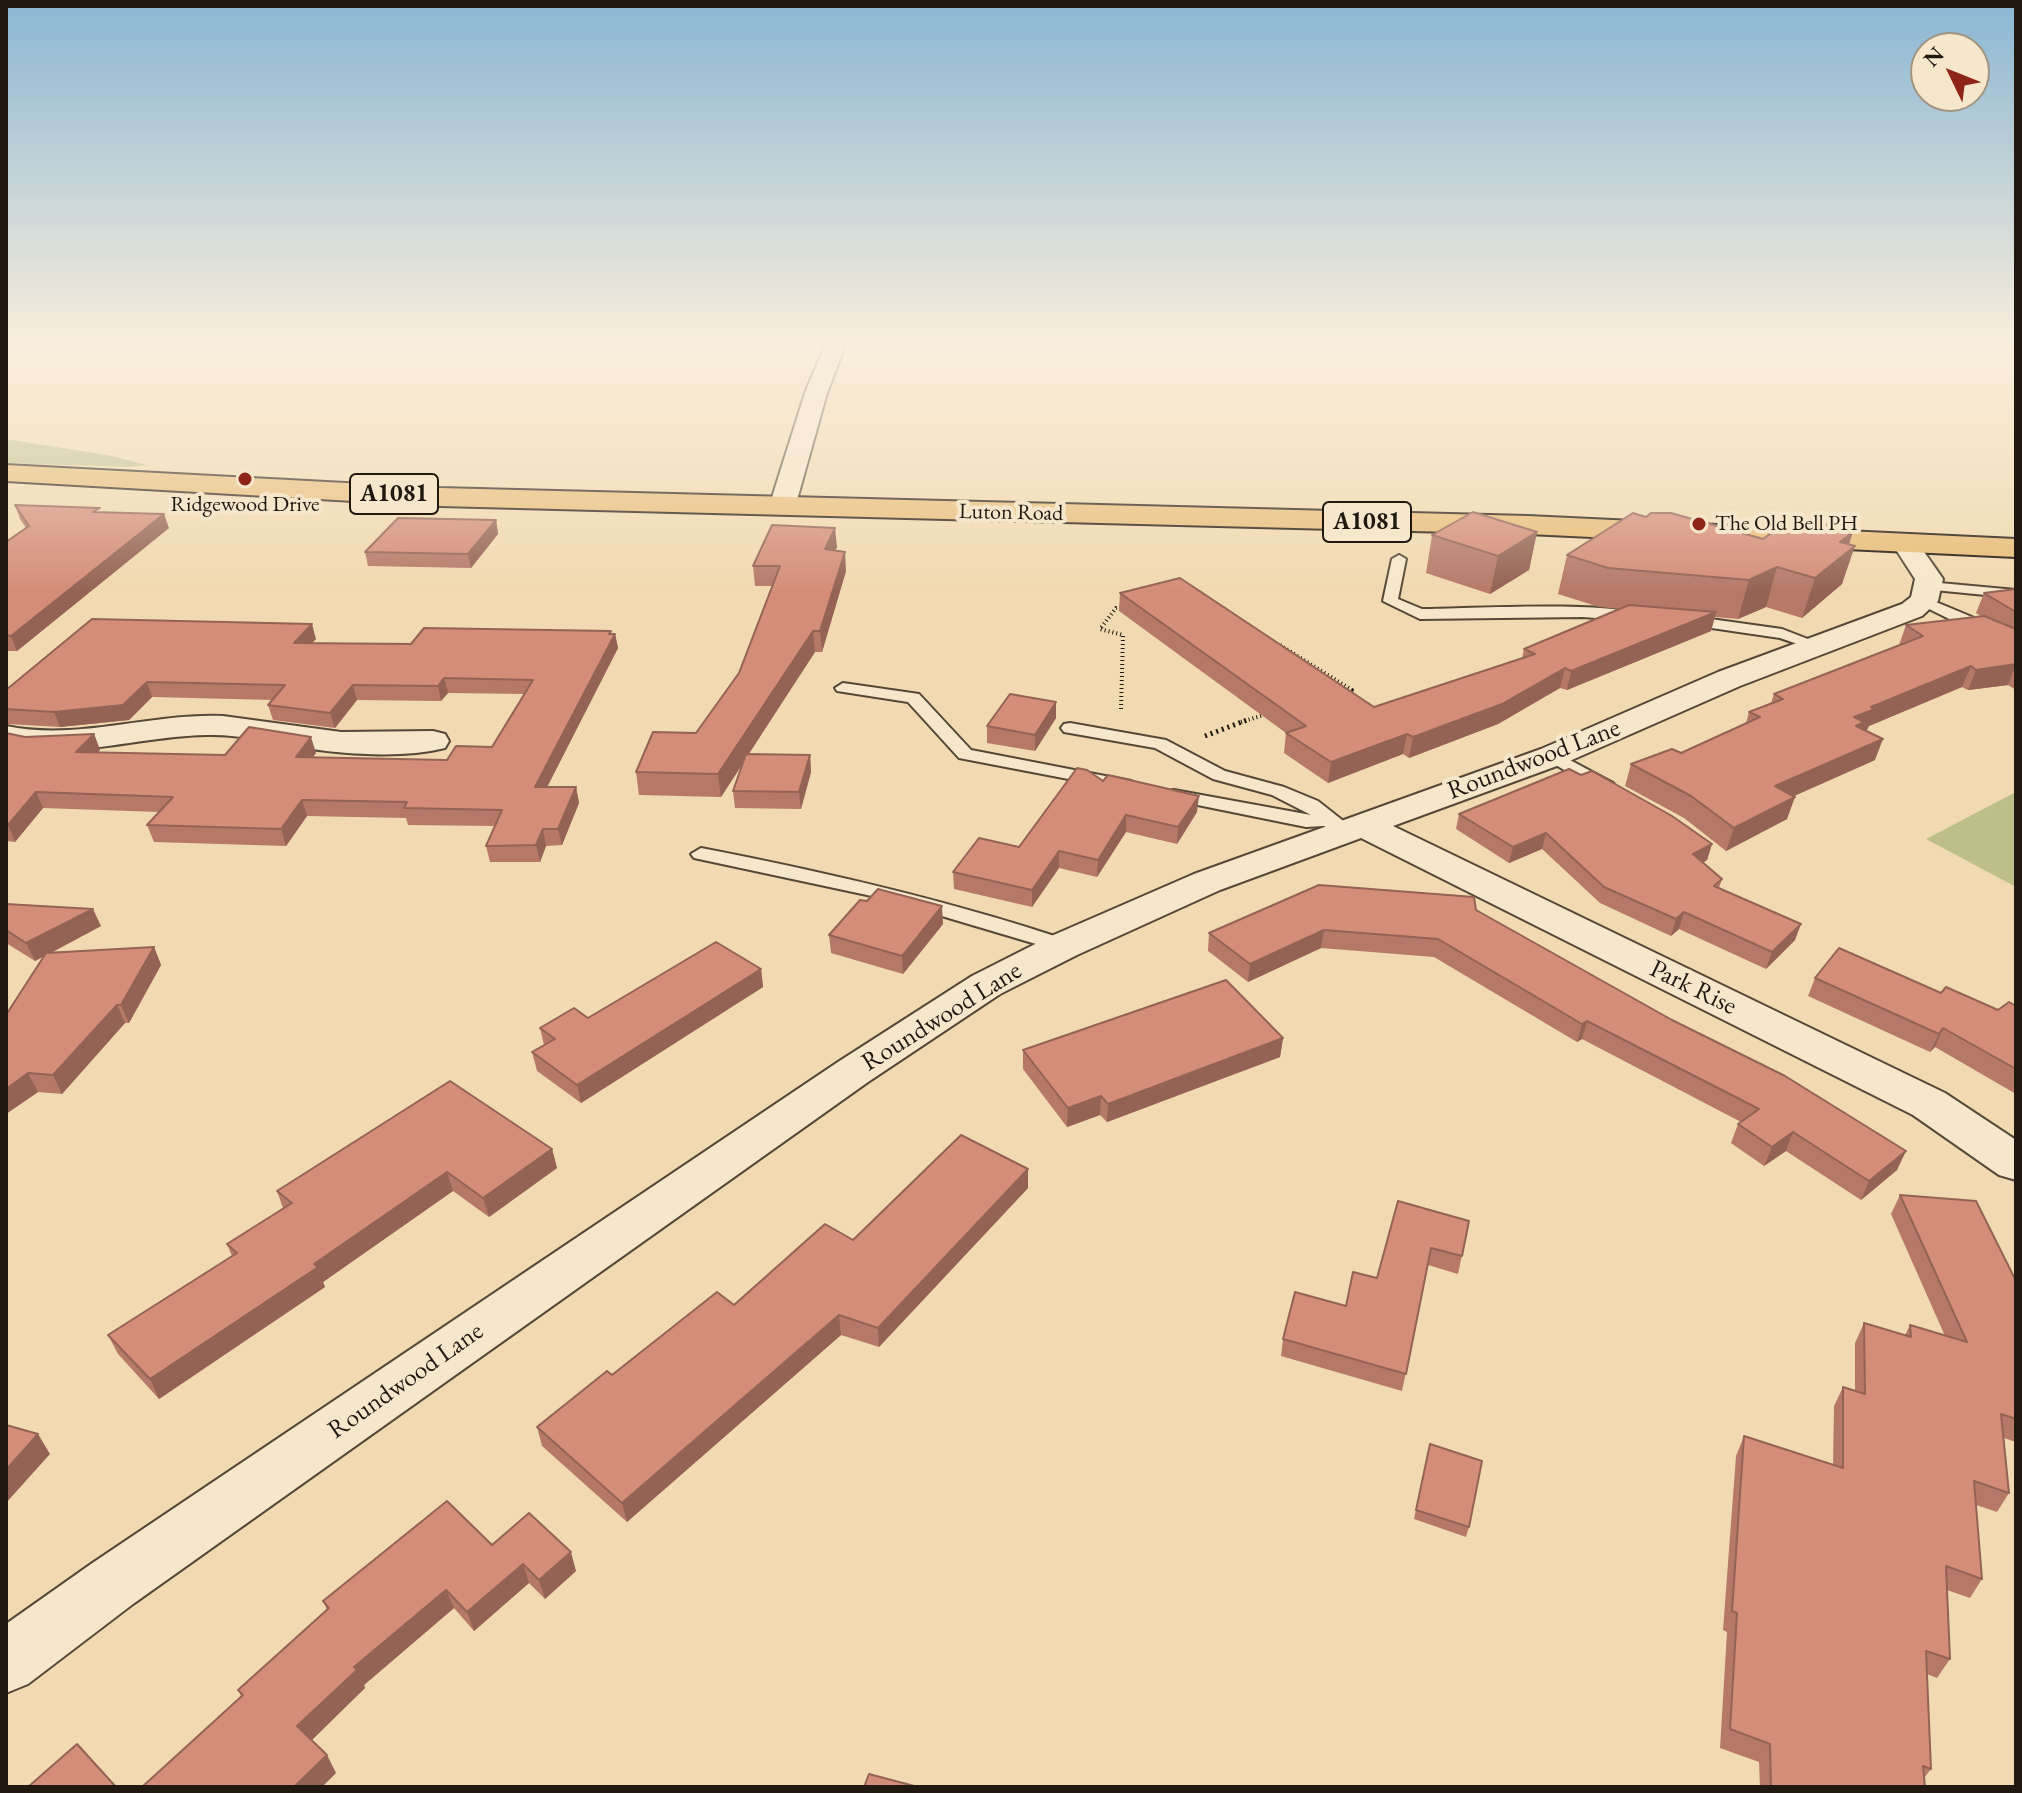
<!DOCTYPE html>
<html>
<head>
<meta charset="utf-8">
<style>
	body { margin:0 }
	#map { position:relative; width:2022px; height:1793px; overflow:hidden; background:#f1dab1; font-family:"EB Garamond",serif }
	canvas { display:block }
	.frame { position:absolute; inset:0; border:8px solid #211810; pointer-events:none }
	.north { position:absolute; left:1910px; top:32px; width:80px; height:80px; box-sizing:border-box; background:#f6e7cc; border:2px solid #a19481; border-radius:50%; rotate:313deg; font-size:22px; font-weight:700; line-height:32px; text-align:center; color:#211810 }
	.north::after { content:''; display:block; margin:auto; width:28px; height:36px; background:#8f2418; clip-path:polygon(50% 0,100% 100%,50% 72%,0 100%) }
</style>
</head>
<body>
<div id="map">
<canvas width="2022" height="1793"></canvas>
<div class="frame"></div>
<div class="north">N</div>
</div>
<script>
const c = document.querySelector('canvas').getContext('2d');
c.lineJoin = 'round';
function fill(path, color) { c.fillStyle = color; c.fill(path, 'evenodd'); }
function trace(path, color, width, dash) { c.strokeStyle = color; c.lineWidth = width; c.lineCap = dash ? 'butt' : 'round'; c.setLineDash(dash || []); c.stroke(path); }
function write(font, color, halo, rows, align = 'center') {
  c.font = font + ' "EB Garamond",serif'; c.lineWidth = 8; c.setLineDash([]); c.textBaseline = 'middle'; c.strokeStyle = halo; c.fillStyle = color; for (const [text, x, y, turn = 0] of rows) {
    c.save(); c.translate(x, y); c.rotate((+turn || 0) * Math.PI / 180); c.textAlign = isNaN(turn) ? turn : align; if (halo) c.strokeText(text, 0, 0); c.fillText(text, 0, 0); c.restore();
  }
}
const green = new Path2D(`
	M6 439 112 456 147 465 131 467 6 463Z
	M2016 792V887L1926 839Z`);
const pathFar1 = new Path2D(`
	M1280 645 1352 690 1342 692
	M1121 709 1123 635 1100 629 1116 608 1123 607
	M1241 722 1267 714`);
const path = new Path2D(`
	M1205 736 1247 720`);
const lane = new Path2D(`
	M1399 555 1406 559 1398 599 1422 609C1457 609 1621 600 1641 616L1633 621 1583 617 1420 619 1383 601 1392 559Z
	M1929 582 2016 590V598L1924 589V583Z
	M1924 597 1972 617 2016 641V652L1919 604 1917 601Z
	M1689 616 1782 629 1826 646 1818 651 1780 638 1684 624 1681 621Z
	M843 683 919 694 971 750 1131 781 1140 786 1131 791 959 758 908 702 837 691 835 688Z
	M1070 723 1166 740 1225 771 1284 787 1318 801 1356 831 1347 837 1324 826 1306 827 1168 799 1165 795 1168 791 1174 790 1311 815 1272 795 1213 779 1155 748 1064 732 1061 728 1064 724Z
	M1553 751 1613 783 1616 787 1613 791H1601L1547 760 1544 756 1547 752Z
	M701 848C826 872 950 901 1070 941L1073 946 1063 952 881 898 694 858 691 854Z`);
const street = new Path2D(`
	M827 341H847L827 393 795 507 791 512H773L769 507 805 393Z
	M1904 534 1913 536 1943 579 1938 601 1922 616 1740 686 1565 763 1393 826 1945 1093 2016 1140V1180L1999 1175 1913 1115 1361 838 1220 890 1077 955 1000 994 868 1082 133 1604 28 1684 6 1693V1624L91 1564 838 1062 972 976 1049 937 1194 874 1541 749 1718 672 1902 604 1911 597 1915 579 1891 542 1895 536Z
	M223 716 341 732 433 731 445 734 449 741 445 748C402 759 341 754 298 747 268 742 238 734 207 735 139 736 75 760 6 746V726C79 741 149 713 223 716Z`);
const primary = new Path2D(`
	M6 465 440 488 1528 516 2016 539V557L1528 534 440 506 6 481Z`);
const wall = new Path2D(`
	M15 505 101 513 169 528 17 651H6V542L26 528 20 519Z
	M1646 517 1763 539 1793 529 1853 532 1849 544 1842 584 1802 618 1766 607 1738 619 1715 617 1711 631 1567 690 1560 688 1498 724 1409 758 1403 754 1328 783 1284 753 1286 733 1119 611 1120 593 1374 707 1522 659 1524 649 1620 609 1599 607 1558 594 1567 555Z
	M496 520 498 534 471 568 368 566 365 552Z
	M1537 532 1529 570 1490 594 1426 573 1432 535Z
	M837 547 835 550 846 571 822 652H815L748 754 810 755 811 772 801 809 735 808 733 791 744 762 721 797 639 795 636 772 696 733 739 673 773 586H755L753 566Z
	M2016 589V690L2008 685 1968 690 1962 687 1869 726 1866 730 1875 760 1794 796 1787 819 1726 851 1684 818 1625 786 1631 764 1681 753 1746 723 1749 712 1771 703 1774 694 1899 645 1906 625 1981 616 1976 613 1984 593Z
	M611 631V634H615L618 648 547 787H576L579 803 562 845 546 846 540 862H490L486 846 495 826 408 825 406 818 307 816 286 846 154 842 147 825 159 812 43 808 15 842 6 841V733L25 737 94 734 100 750 97 752 225 755 316 753 313 757 447 760 492 747 524 694 448 693 441 701 357 700 335 728 273 720 268 705 272 700 152 697 129 720 60 727 6 724V690L316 639 312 643 411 644Z
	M1056 702V718L1035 751 987 743V726Z
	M1103 781 1197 812 1177 844 1126 832 1097 877 1059 868 1032 907 954 889 953 872 1019 847Z
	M1459 814 1712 844 1707 860 1703 863 1722 879 1719 888 1795 940 1766 969 1679 929 1671 936 1600 903 1542 849 1509 863 1456 829Z
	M6 904 101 926 51 953 154 947 161 965 129 1023H125L62 1094 38 1092 6 1114V1015L44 956 35 961 6 943Z
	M1476 910 1897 1170 1861 1200 1786 1151 1764 1166 1731 1143 1738 1124 1741 1122 1582 1039 1577 1042 1434 957 1321 948 1248 982 1208 951 1209 933Z
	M943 924 903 974 831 953 829 935Z
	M761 969 763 987 581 1103 537 1071 532 1052 544 1045 540 1028 588 1018Z
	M1815 978 1941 993 1998 1010 2016 1006V1094L1935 1047 1930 1052 1808 996Z
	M1283 1038 1280 1057 1107 1122 1100 1115 1067 1127 1023 1069V1050Z
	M552 1149 557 1168 489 1217 453 1191 323 1282 325 1287 159 1399 118 1354 108 1335 232 1256 227 1244 283 1208 277 1191Z
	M1028 1169V1188L879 1347 841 1335 627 1522 542 1446 537 1427 612 1375 734 1305 853 1240Z
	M1900 1195 2016 1281V1442L2004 1438 2009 1493 1997 1512 1976 1505 1982 1579 1970 1598 1947 1590 1950 1659 1937 1678 1927 1674 1931 1769 1924 1778 1925 1787H1760L1759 1762 1720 1748 1727 1632 1723 1630 1736 1456 1744 1436 1833 1465 1834 1406 1843 1387 1855 1391V1343L1864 1323 1905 1335 1910 1325 1945 1336 1891 1214Z
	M1469 1221 1458 1274 1428 1265 1402 1391 1281 1356 1283 1339 1346 1306 1377 1278Z
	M1430 1444 1469 1527 1466 1537 1414 1519Z
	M492 1545 576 1571 545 1599 529 1583 474 1631 454 1608 364 1685 365 1688 311 1740 336 1773 241 1696 238 1690 327 1610 323 1601Z`);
const shadedWall = new Path2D(`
	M164 514 169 528 17 651 11 636Z
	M496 520 498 534 471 568 468 554Z
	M835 528 837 547 827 569 825 549Z
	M1537 532 1529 570 1490 594 1498 556Z
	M1853 532 1846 553 1855 546 1842 584 1802 618 1815 578 1840 542Z
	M845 552 846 571 822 652 820 631Z
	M1777 567 1766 607 1738 619 1749 580Z
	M1716 612 1711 631 1567 690 1571 671Z
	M312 624 316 639 298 657 294 643Z
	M611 631 612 640 615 634 618 648 539 803 535 787Z
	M813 631 815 652 721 797 718 774Z
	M2016 664 2008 685 1968 690 1976 670Z
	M1971 666 1962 687 1869 726 1867 730 1861 733 1857 743 1854 717 1871 707Z
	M1565 668 1560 688 1498 724 1409 758 1413 737Z
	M444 678 448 693 441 701 438 686Z
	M147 682 152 697 129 720 60 727 54 712Z
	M353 685 357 700 335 728 330 713Z
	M1056 702V718L1035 751V735Z
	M94 734 100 750 82 768 76 752Z
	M1407 734 1403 754 1328 783 1331 762Z
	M311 737 316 753 301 772 296 757Z
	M1883 739 1875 760 1767 808 1775 786Z
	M810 755 811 772 801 809 799 792Z
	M576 787 579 803 562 845 558 829Z
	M36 792 43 808 15 842 8 825Z
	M1199 796 1197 812 1177 844 1178 827Z
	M1795 797 1787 819 1726 851 1734 828Z
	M302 800 307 816 286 846 281 829Z
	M1126 815V832L1097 877 1098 860Z
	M543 829 546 846 540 862 536 845Z
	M1546 833 1542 849 1509 863 1513 847Z
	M1712 844 1707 860 1688 871 1693 854Z
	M1059 851V868L1032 907V890Z
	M942 906 943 924 903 974 902 956Z
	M93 909 101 926 35 961 26 943Z
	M1684 912 1679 929 1671 936 1676 919Z
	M1801 924 1795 940 1766 969 1772 952Z
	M1324 930 1321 948 1248 982 1250 964Z
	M154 947 161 965 129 1023 121 1005Z
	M761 969 763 987 581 1103 577 1085Z
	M117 1005 125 1023 62 1094 53 1075Z
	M1587 1021 1582 1039 1577 1042 1582 1024Z
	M1943 1028 1935 1047 1930 1052 1939 1034Z
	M1283 1038 1280 1057 1107 1122 1108 1104Z
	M28 1073 38 1092 6 1114V1089Z
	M1101 1096 1100 1115 1067 1127 1068 1108Z
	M1793 1132 1786 1151 1764 1166 1772 1147Z
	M552 1149 557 1168 489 1217 483 1198Z
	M1906 1151 1897 1170 1861 1200 1869 1181Z
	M1028 1169V1188L879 1347 878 1328Z
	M447 1172 453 1191 323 1282 325 1287 159 1399 150 1379Z
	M839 1315 841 1335 627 1522 622 1503Z
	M38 1434 50 1454 6 1503V1470Z
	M571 1552 576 1571 545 1599 539 1580Z
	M523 1564 529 1583 474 1631 467 1612Z
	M446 1590 454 1608 364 1685 365 1688 307 1745 297 1726 354 1667Z
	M327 1755 336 1773 322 1787H294Z`);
const building = new Path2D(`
	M15 505 100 508 93 512 164 514 11 636 6 635V542L29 526Z
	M1473 512 1537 532 1498 556 1432 535Z
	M1633 513 1646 517 1651 513H1671L1763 539 1781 526 1793 529 1806 519 1853 532 1840 542 1855 546 1815 578 1777 567 1749 580 1608 568 1567 555Z
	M398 518 496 520 468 554 365 552Z
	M772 525 835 528 825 549 845 552 820 631H813L718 774 636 772 653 732 696 733 739 673 780 566H753Z
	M1180 578 1374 707 1535 654 1524 649 1629 605 1716 612 1571 671 1565 668 1502 704 1413 737 1407 734 1331 762 1286 733 1306 726 1120 593Z
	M2016 589V612L1984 593Z
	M1984 616 2016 629V664L1976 670 1971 666 1871 707 1875 709 1854 717 1864 722 1856 726 1883 739 1775 786 1795 797 1734 828 1691 796 1631 764 1672 749 1681 753 1760 717 1749 712 1783 699 1774 694 1923 636 1906 625Z
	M92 619 312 624 294 643 411 644 424 628 611 631 609 634H615L535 787H576L558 829H543L536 845 486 846 502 810 404 808 407 802 302 800 281 829 147 825 173 797 36 792 8 825H6V733L25 737 94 734 76 752 225 755 249 727 311 737 296 757 447 760 456 746 492 747 533 680 444 678 438 686 353 685 330 713 268 705 285 685 147 682 123 705 54 712 6 709V690Z
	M1010 694 1056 702 1035 735 987 726Z
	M746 754 810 755 799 792 733 791Z
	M1077 768 1087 770 1103 781 1108 775 1199 796 1178 827 1126 815 1098 860 1059 851 1032 890 953 872 979 838 1019 847Z
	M1569 769 1581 775 1592 771 1672 816 1712 844 1693 854 1722 879 1714 886 1801 924 1772 952 1684 912 1676 919 1604 887 1546 833 1513 847 1459 814Z
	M1319 885 1474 897 1476 910 1672 1020 1785 1076 1906 1151 1869 1181 1793 1132 1772 1147 1738 1124 1759 1109 1587 1021 1582 1024 1438 939 1324 930 1250 964 1209 933Z
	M878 889 942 906 902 956 829 935 860 900 867 901Z
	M6 904 93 909 26 943 6 930Z
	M716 942 761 969 577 1085 532 1052 555 1039 540 1028 574 1008 588 1018Z
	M154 947 121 1005H117L53 1075 28 1073 6 1089V1015L46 953Z
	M1839 948 1941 993 1946 987 1998 1010 2009 1002 2016 1006V1069L1943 1028 1939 1034 1815 978Z
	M1226 980 1283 1038 1108 1104 1101 1096 1068 1108 1023 1050Z
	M450 1081 552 1149 483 1198 447 1172 314 1264 318 1267 150 1379 108 1335 237 1253 227 1244 292 1203 277 1191Z
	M961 1135 1028 1169 878 1328 839 1315 622 1503 537 1427 607 1371 612 1375 717 1292 734 1305 825 1224 853 1240Z
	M1900 1195 1976 1201 2016 1281V1419L2001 1414 2009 1493 1974 1481 1982 1579 1946 1566 1950 1659 1926 1651 1931 1769 1923 1766 1925 1787H1771L1770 1744 1730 1729 1737 1613 1732 1611 1744 1436 1843 1468V1387L1865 1394 1864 1323 1911 1337 1910 1325 1967 1342Z
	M1398 1201 1469 1221 1462 1256 1431 1248 1406 1374 1283 1339 1295 1292 1346 1306 1353 1272 1377 1278Z
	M6 1425 38 1434 6 1470Z
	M1430 1444 1482 1461 1469 1527 1416 1510Z
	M447 1501 492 1545 529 1513 571 1552 539 1580 523 1564 467 1612 446 1590 354 1667 357 1670 297 1726 327 1755 294 1787H142L243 1695 238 1690 329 1608 323 1601Z
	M77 1744 116 1787H28Z
	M869 1774 918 1787H864Z`);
const markers = [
	[245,479,8,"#8f2418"],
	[1699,524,8,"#8f2418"]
];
const farPoinames = [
	["Ridgewood Drive",245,505],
	["The Old Bell PH",1715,524,"left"]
];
const farStreetnames = [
	["Luton Road",1011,513,1]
];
const shields = [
	[394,494,88],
	[1367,522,88]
];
const shieldNames = [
	["A1081",394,494],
	["A1081",1367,522]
];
const streetNames = [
	["Roundwood Lane",1534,760,-21],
	["Park Rise",1693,988,26],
	["Roundwood Lane",942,1017,-32],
	["Roundwood Lane",406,1381,-35]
];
fill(green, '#bebe89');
trace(lane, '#554838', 4);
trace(street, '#554838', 4);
trace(primary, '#211810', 4);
trace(pathFar1, '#211810', 4, [1, 3]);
trace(path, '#211810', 5, [2, 4]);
fill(lane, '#f6e7cc');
fill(street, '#f6e7cc');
fill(primary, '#e8bd78');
fill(wall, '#b67968');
fill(shadedWall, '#946355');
fill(building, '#d48d79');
trace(building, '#946355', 2);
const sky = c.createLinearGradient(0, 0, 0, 592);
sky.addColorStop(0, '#8ab6d3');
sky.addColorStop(0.58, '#f9eedc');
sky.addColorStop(1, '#f9eedc00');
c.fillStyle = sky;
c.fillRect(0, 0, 2022, 592);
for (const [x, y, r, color] of markers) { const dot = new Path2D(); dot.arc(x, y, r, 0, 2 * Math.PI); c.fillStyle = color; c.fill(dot); trace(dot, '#f6e7cc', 3); }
write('22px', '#211810', '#f6e7cc', farPoinames);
write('22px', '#211810', '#f6e7cc', farStreetnames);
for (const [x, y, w] of shields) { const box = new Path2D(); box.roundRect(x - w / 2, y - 20, w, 40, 6); c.fillStyle = '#f6e7cc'; c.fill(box); trace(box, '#211810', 2); }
write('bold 24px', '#211810', null, shieldNames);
write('26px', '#211810', '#f6e7cc', streetNames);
</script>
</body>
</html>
